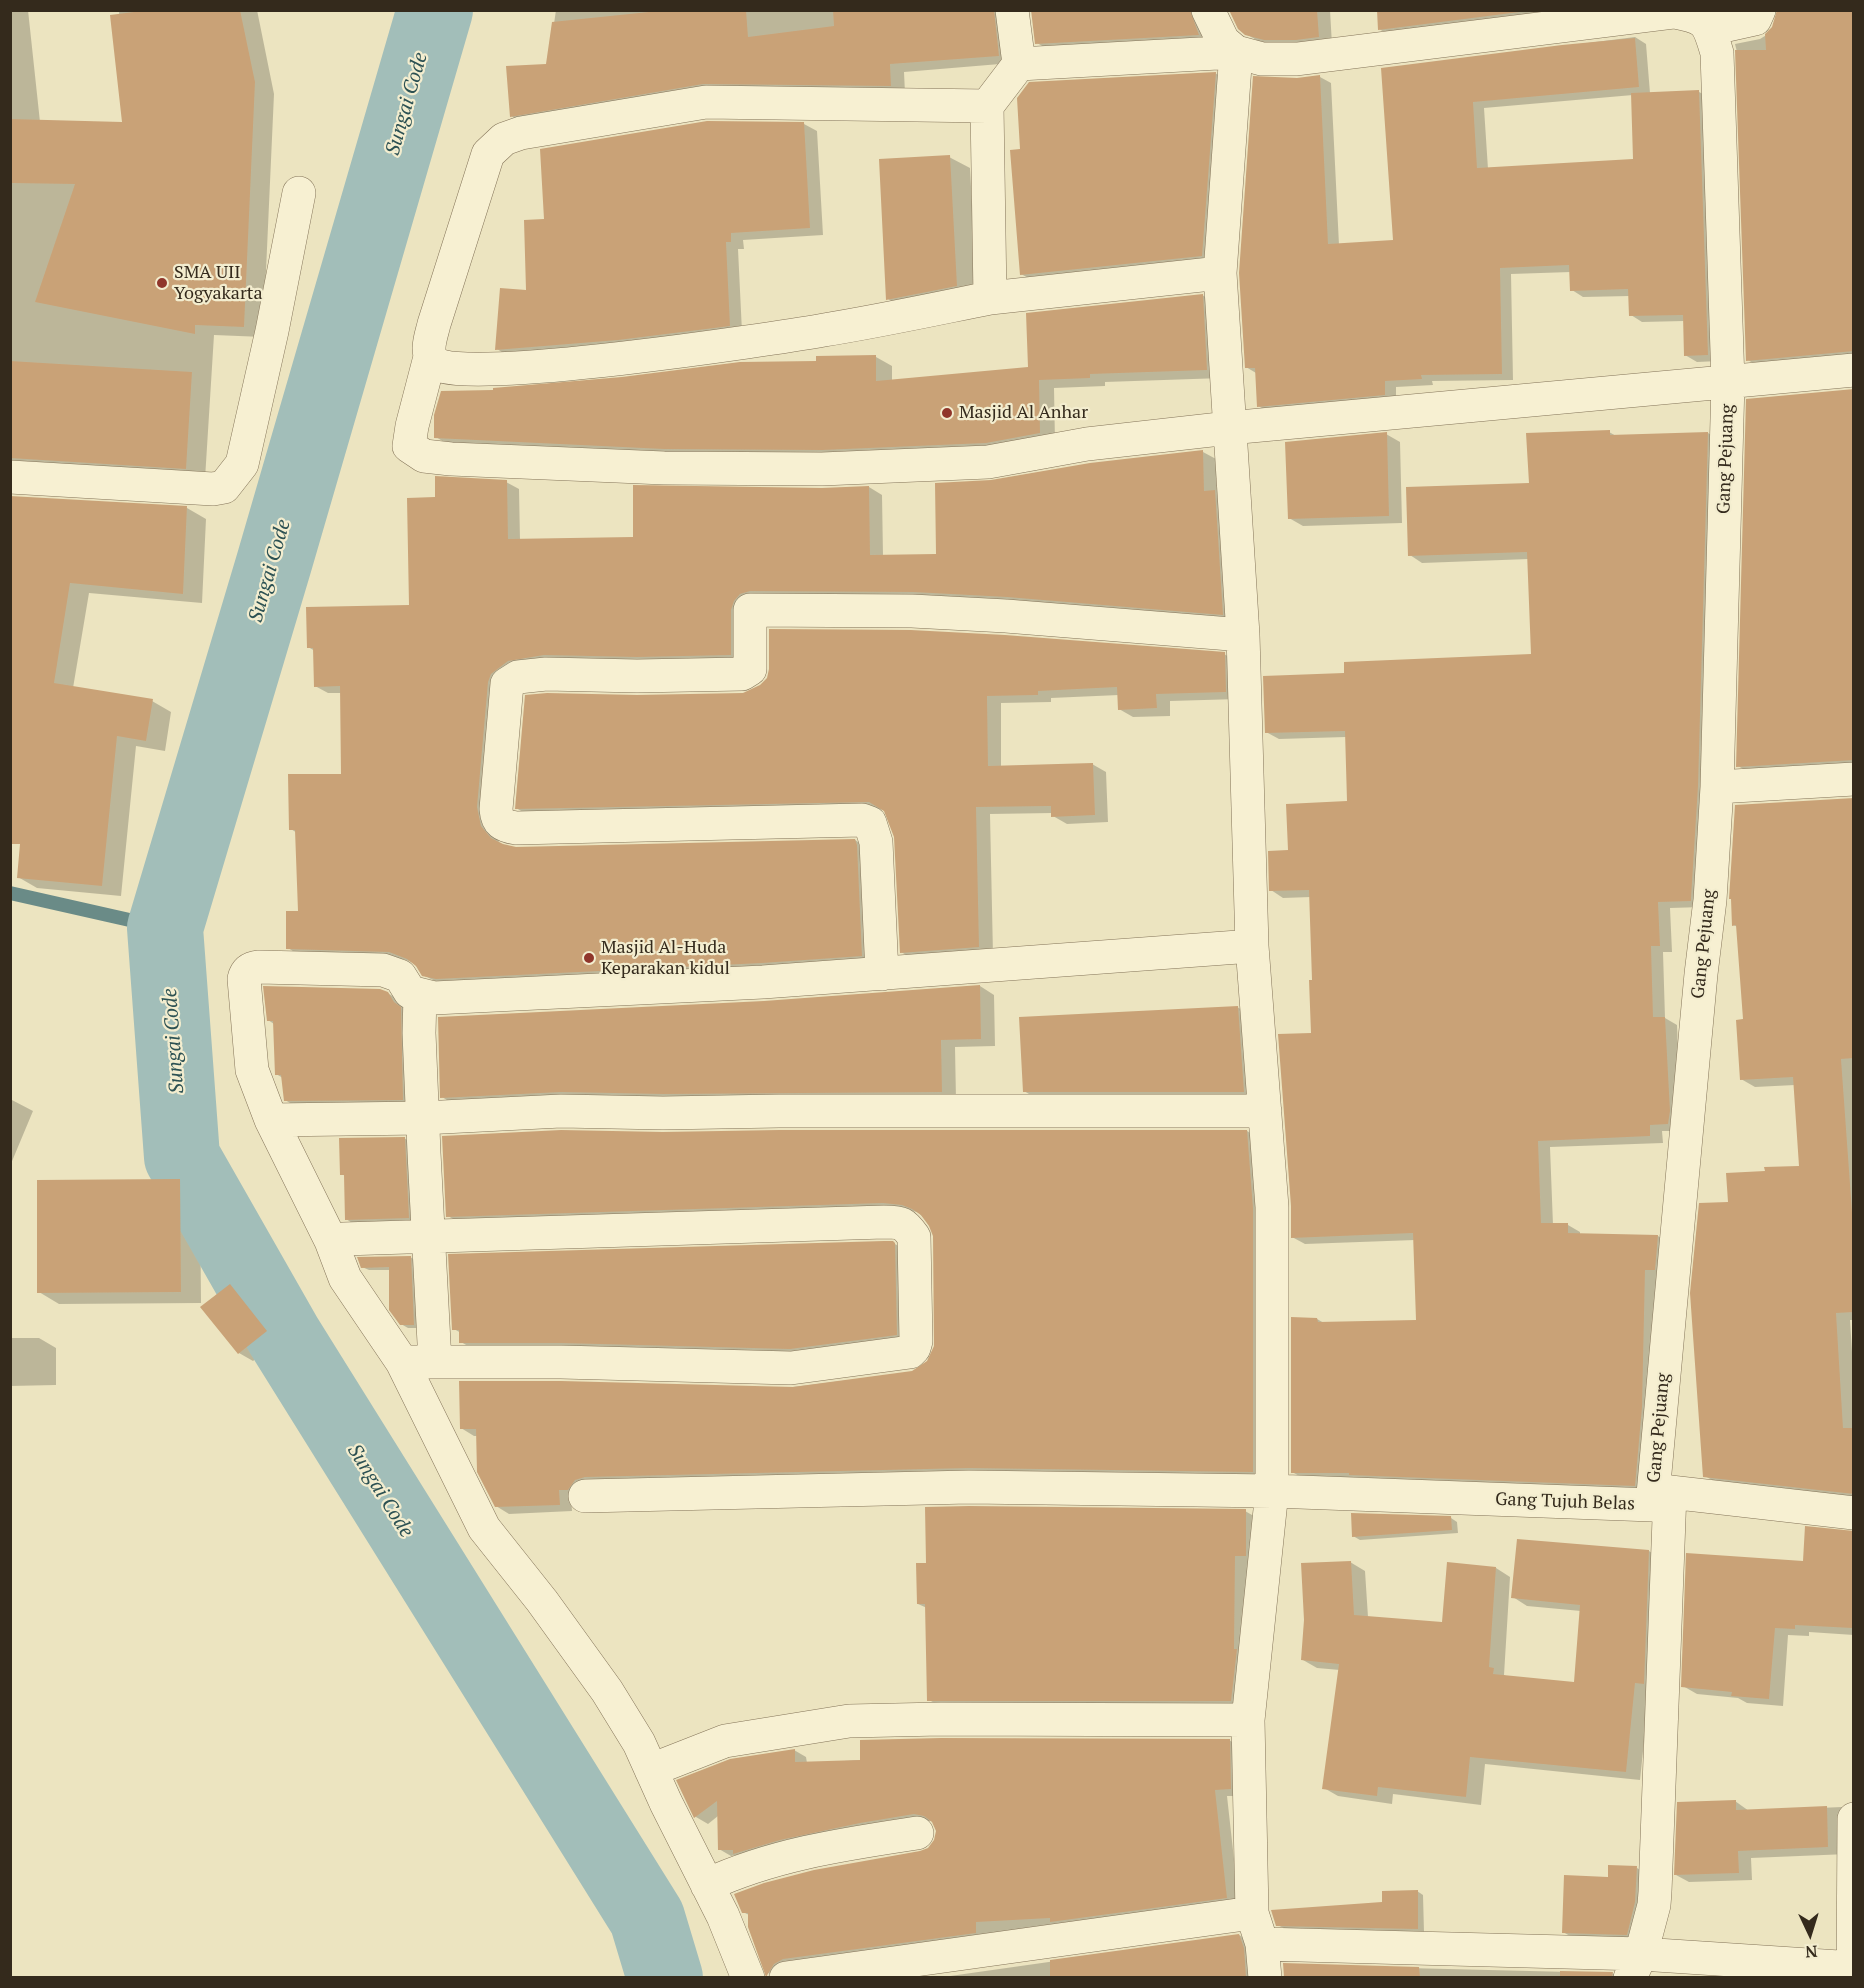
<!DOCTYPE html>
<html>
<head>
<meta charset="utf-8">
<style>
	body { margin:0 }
	#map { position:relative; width:1864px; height:1988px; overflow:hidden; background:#ece4c0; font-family:"PT Serif",serif }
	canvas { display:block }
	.frame { position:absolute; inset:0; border:12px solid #342a1c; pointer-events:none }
	.north { position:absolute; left:1780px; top:1904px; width:60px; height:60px; -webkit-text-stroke:4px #f3edcf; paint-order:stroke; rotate:176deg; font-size:16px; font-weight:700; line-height:24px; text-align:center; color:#342a1c }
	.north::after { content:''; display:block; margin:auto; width:21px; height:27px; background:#342a1c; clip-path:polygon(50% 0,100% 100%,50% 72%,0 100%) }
</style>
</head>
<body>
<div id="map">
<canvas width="1864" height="1988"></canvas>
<div class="frame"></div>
<div class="north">N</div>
</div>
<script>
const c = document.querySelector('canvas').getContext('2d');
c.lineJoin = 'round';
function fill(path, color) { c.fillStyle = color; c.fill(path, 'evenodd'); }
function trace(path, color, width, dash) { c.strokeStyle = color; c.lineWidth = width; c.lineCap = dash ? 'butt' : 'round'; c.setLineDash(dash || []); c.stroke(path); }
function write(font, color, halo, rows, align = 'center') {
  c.font = font + ' "PT Serif",serif'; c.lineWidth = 4.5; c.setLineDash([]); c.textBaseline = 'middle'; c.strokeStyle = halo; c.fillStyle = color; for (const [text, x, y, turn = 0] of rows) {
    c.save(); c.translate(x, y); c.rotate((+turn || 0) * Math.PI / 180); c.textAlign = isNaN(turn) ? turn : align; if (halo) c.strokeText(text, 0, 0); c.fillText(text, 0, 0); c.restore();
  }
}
const shadow = new Path2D(`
	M10 10H28L40 122 124 124 119 10H257L274 94 263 337 214 335 205 479 10 485Z
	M556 10H1009L1012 63 904 72 905 93 525 124 511 116 548 65Z
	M1032 10H1205L1212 42 1051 51 1037 43Z
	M1231 10H1330L1332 45 1311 47 1260 42 1246 34Z
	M1378 10H1607L1393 37 1379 29Z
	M1854 10V360L1761 368 1748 360 1737 52 1735 44 1760 39 1768 34 1773 28Z
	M1635 37 1646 44 1650 93 1699 92 1711 98 1719 361 1697 362 1685 355 1684 321 1642 322 1631 315 1630 296 1583 297 1572 290 1571 272 1511 274 1513 380 1432 381 1433 385 1396 387V401L1270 412 1258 406 1256 373 1246 367 1297 79 1320 77 1331 83 1339 245 1394 241 1382 69ZM1633 95 1635 160 1488 169 1484 108Z
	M1215 73 1226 80 1213 261 1032 280 1021 274 1022 151Z
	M804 124 817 131 823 235 743 240 744 249H738L742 332 510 357 497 349 528 291 546 220Z
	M949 157 970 168 977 297 908 311 888 299Z
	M1202 295 1218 304 1223 378 1105 382V386L1054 388 1055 442 839 458 452 447 436 437 494 392 876 357 892 366V381L1030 369Z
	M1854 390V768L1752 774 1738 766Z
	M1609 432 1618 437 1708 433 1720 440 1703 907 1670 908 1672 952H1663L1665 1018 1677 1025 1681 1131H1662L1663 1143 1550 1147 1553 1225H1568L1580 1232V1235L1658 1236 1670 1244 1647 1492 1305 1479 1292 1472 1317 1319 1324 1323 1418 1322 1415 1240 1305 1244 1292 1237 1312 1034 1314 981 1311 897 1283 898 1271 890 1290 851 1349 803 1346 737 1279 739 1266 732 1346 675 1533 655 1529 559 1422 563 1410 555 1530 484Z
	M1386 434 1400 442 1402 523 1303 526 1289 518Z
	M1203 452 1216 459 1217 493 1228 499 1236 621 764 598 744 662 522 668 494 835 502 846 516 848 855 840 868 848 875 963 437 982 423 975 414 963 403 959 301 956 288 948 300 912 297 833 291 829 343 775 342 693H328L315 686V651L308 647 410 607 436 499 506 482 519 489 520 540 635 538 822 489 869 487 882 495 883 556 938 555 992 482Z
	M10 490 12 497 187 508 206 519 202 603 89 593 73 688 152 701 171 712 165 751 136 746 121 896 37 888 18 877 30 758 10 756Z
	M1224 654 1238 662 1239 699 1170 701V716L1133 717 1119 709V695L1051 698V702L1001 703V767L1092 764 1106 772 1108 822 1067 824 1053 816V813L990 814 993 955 915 960 901 952 896 841 886 811 877 808 530 816 516 808 637 696 743 694Z
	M1854 799V1320H1850L1854 1383V1491L1849 1492 1854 1495V1499L1719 1484 1705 1476 1730 1203 1766 1172 1801 1167 1795 1085 1755 1087 1741 1079 1744 1021 1738 927 1733 925Z
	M980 986 994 995 995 1046 955 1047 956 1100 457 1106 442 1097 764 1002Z
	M387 993 400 1000 406 1011 415 1106 297 1107 285 1100 283 1078 276 1074 274 1024 268 1020Z
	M1237 1007 1258 1019 1264 1103H1044L1024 1091Z
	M10 1099 33 1111 10 1166Z
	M1247 1131 1259 1138 1265 1478 571 1497 572 1511 509 1514 496 1506 477 1436H474L461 1428 914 1372 928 1362 936 1346 934 1236 930 1225 918 1212 904 1210 460 1223 448 1216 663 1133Z
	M404 1138 415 1145 419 1224 357 1226 346 1219 345 1176 342 1174Z
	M180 1180 200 1192 201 1303 59 1304 39 1292Z
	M893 1243 906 1250 909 1341 803 1355 473 1349 461 1342V1333L454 1329Z
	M410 1257 417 1261 420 1328H408L401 1324 390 1270H369L362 1267Z
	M230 1286 243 1293 280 1339 253 1361 239 1353Z
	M10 1338H39L56 1348V1385L10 1386Z
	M1245 1511 1259 1519V1563H1248L1247 1656 1244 1708 942 1707 929 1700 927 1608 918 1604Z
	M1451 1518 1457 1522 1458 1533 1360 1540 1353 1536Z
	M1854 1533V1635L1809 1632V1636L1788 1635 1783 1706 1747 1703 1738 1698 1697 1694 1683 1686 1804 1563Z
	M1649 1551 1663 1560 1640 1780 1485 1764 1481 1805 1393 1794 1392 1804 1338 1796 1324 1788 1340 1670 1317 1668 1303 1660 1350 1562 1365 1571 1368 1617 1444 1623 1496 1568 1510 1577 1504 1675 1508 1677 1575 1684 1581 1611 1527 1606 1513 1597Z
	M1229 1740 1241 1747 1242 1796H1227L1239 1904 776 1978 767 1972 749 1915 743 1912 929 1849 936 1841 937 1831 933 1821H927L873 1829 731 1856 719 1849 718 1816 708 1824 696 1817 678 1781 794 1750 806 1757 807 1763Z
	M1735 1801 1749 1811 1842 1807 1854 1814 1848 1854 1751 1858 1752 1880 1689 1882 1676 1875Z
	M1637 1868 1650 1876 1640 1942 1577 1940 1563 1932 1609 1878Z
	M1417 1891 1423 1895 1424 1932 1284 1928 1277 1925 1383 1903Z
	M1239 1935 1253 1943 1259 1978H936Z
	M1284 1965 1612 1973 1619 1978H1285Z`);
const stream = new Path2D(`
	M10 893 165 928`);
const river = new Path2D(`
	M435 10 274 563 165 928 182 1157 284 1336 647 1918 665 1978`);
const building = new Path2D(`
	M150 10H240L255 82 244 327 195 325V334L35 302 75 184 10 183V119L122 122 110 15Z
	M668 10H746L748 37 834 26 833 10H994L999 56 890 64 891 86 703 84 510 117 506 66 546 64 552 22Z
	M1031 10H1190L1199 35 1035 44Z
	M1229 10H1317L1319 37 1296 40H1264L1245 35 1238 29Z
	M1377 10H1535L1378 30Z
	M1777 10H1854V351L1746 361 1735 50H1766L1765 34 1772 27Z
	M1635 38 1639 87 1473 102 1477 168 1633 159 1631 93 1699 90 1708 355 1684 356 1683 315 1629 316 1628 289 1570 291 1569 265 1500 268 1502 374 1421 375 1422 379 1385 381V395L1257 407 1255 368H1245L1239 273 1253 76 1297 78 1320 75 1328 244 1393 240 1381 68 1562 45Z
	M1216 72 1202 256 1020 275 1010 150 1020 149 1017 98 1029 82Z
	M707 121 804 122 810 228 731 233V242H726L730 326 618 340 495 350 500 288 526 290 524 220 544 219 540 149Z
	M950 155 957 286 886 300 879 159Z
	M1203 294 1207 370 1090 374V378L1039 380 1040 433 986 443 822 450 664 449 434 438V415L441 391 493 390V388L622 377 740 362 816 361V356L876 355V381L1028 367 1026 313Z
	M10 361 192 372 186 469 10 458Z
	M1854 389V760L1736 767 1746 399Z
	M1610 430V435L1708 432 1698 786 1691 898V901L1658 902 1660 946H1651L1653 1017H1665L1670 1111 1668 1124 1650 1125V1136L1538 1141 1541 1223H1568V1233L1658 1235 1655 1270H1645L1642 1407 1635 1486 1349 1475V1473H1291V1317L1317 1318 1318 1322 1416 1320 1413 1233 1291 1238V1206L1278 1034 1311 1033 1309 980H1312L1309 890 1269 891 1268 851 1288 850 1286 804 1347 801 1345 731 1265 733 1263 676 1344 673V662L1531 654 1527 552 1408 556 1406 487 1529 483 1526 433Z
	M1387 432 1389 516 1288 519 1285 442Z
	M1203 450 1204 491 1215 490 1223 615 1007 597 913 592 750 591 740 594 734 601 731 610V655L637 657 544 655 508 661 491 674 488 682 477 807 481 826 491 838 503 844 516 847 855 839 857 845 862 956 762 963 436 979 422 976 416 966 407 959 389 952 286 949V911H298L295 830H289L288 774H341L340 686 314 687 313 648H307L306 607 409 605 407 498 435 497V476L507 480 508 539 633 537V485L822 488 869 486 870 555 936 554 935 483 991 480 1090 463Z
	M10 496 187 506 183 594 70 583 54 683 153 699 146 741 117 736 102 886 17 878 20 844H10Z
	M769 629 911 630 1005 635 1225 652 1226 692 1156 694 1157 708 1118 710 1117 687 1038 691V695L987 696 988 766 1093 763 1095 815 1051 817V806L976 807 979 947 900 953 894 837 884 811 869 802 515 809 525 695 547 693 637 695 743 693 760 685 767 678 769 669Z
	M1854 798V1058L1841 1059 1852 1212H1854V1312L1836 1313 1843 1428H1854V1494L1703 1477 1690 1293 1699 1203 1728 1202 1726 1173 1765 1171 1764 1167 1799 1166 1793 1077 1740 1080 1736 1020 1743 1019 1736 925 1732 926 1731 899H1729L1735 805Z
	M980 985 981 1039 941 1040 942 1092 663 1094 561 1092 440 1098 438 1017 764 1001Z
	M263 986 380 989 388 992 394 1002 401 1007 403 1100 284 1101 281 1075H275L273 1021H267Z
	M1238 1006 1244 1092H1023L1019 1017Z
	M561 1130 663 1132 779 1130H1247L1253 1208V1472L969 1468 585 1477 575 1480 568 1490H559L560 1505 495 1507 477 1472 476 1429H460L459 1381H561L793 1387 912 1371 927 1361 934 1346 933 1236 929 1226 921 1215 912 1209 902 1205 883 1203 446 1217 442 1136Z
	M405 1137 409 1218 345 1220 344 1175H340L339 1138Z
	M180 1179 181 1292 37 1293V1180Z
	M884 1241H893L895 1243 897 1335 790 1349 561 1343H459V1330H452L448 1254Z
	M411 1256 414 1325H400L389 1310V1267L361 1268 357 1257Z
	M230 1284 267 1331 238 1354 200 1307Z
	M969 1506 1246 1509V1556H1235L1234 1649H1237L1231 1701H927L925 1604H917L916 1563H926L925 1507Z
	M1351 1513 1451 1516 1452 1530 1352 1537Z
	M1805 1526 1854 1531 1852 1628 1795 1625V1629L1775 1628 1769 1699 1731 1696 1732 1692 1681 1687 1686 1553 1803 1561Z
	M1517 1539 1649 1550 1644 1684 1635 1683 1626 1772 1470 1757 1466 1797 1378 1787 1377 1796 1322 1789 1339 1664 1301 1660 1304 1620 1301 1563 1351 1561 1354 1615 1442 1622 1447 1562 1496 1567 1489 1667 1494 1668 1493 1674 1574 1682 1580 1605 1511 1598Z
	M941 1738 1230 1739 1231 1789 1215 1790 1227 1898 1050 1922V1918L976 1922V1933L783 1959 774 1964 766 1977 748 1927V1913H742L734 1894 764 1883 814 1870 920 1851 928 1848 934 1840 936 1831 932 1822 924 1816 914 1814 860 1823 780 1840 733 1854V1850H718L717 1801 694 1818 676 1780 730 1759 795 1749V1762L860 1760V1740Z
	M1736 1800V1810L1827 1806 1828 1847 1738 1851 1739 1873 1674 1875 1677 1802Z
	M1608 1865 1637 1866 1635 1902 1627 1935 1562 1933 1564 1875 1608 1877Z
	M1418 1890V1929L1276 1926 1271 1910 1382 1902V1891Z
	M1239 1934 1244 1948 1246 1977H1050V1960Z
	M1283 1963 1419 1967 1420 1977H1284Z
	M1560 1971 1613 1972 1612 1977H1560Z`);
const minor = new Path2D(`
	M1208 10 1223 41 1236 52 1220 273 1243 635 1252 946 1272 1207V1491L1248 1720 1252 1913 1262 1944 1265 1978
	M1710 29 1755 19 1759 10
	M1019 64 1236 52 1262 59H1297L1675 12C1707 18 1708 22 1717 53L1728 382 1717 787 1710 900 1701 974 1652 1505
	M987 106 990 298C935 309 880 321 824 330 774 339 461 386 435 363 424 353 431 337 434 324L488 154 504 139 521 133 706 102 987 106 1019 64 1012 10
	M990 298 1220 273
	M430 357 412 426 409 446 424 456 451 459 664 468 822 469 988 462 1087 444 1229 428 1854 370
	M10 477 213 489 224 487 242 464 272 331 299 193
	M1717 787 1854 779
	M882 974 876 842 870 823 862 820 516 828C503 826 497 823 496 809L507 684 518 677 546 674 637 676 742 674 750 669V610L912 611 1006 616 1243 635
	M420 995 419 1033 424 1153 435 1362
	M271 1120 423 1118 561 1111 663 1113 779 1111H1265
	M331 1241 343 1239 884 1222C902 1222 904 1223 914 1237L916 1341 914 1348 910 1352 791 1368 561 1362H402
	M585 1496 969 1487 1272 1491 1652 1505 1670 1492 1854 1513
	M651 1770 725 1741 849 1721 941 1719 1248 1720
	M707 1885C774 1854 845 1844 917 1833
	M1262 1944 1641 1954 1854 1968
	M748 1978 723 1916 666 1803 639 1743 607 1691 542 1601 484 1528 402 1362 345 1278 331 1241 271 1120 252 1070 244 979C246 971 250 968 259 967L383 970 400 976 410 992 434 998 763 982 1252 946
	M786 1978 1252 1913
	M1630 1978 1641 1954 1654 1905 1655 1892 1670 1492
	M1853 1978 1854 1819`);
const markers = [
	[162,283,6,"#90362b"],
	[947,413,6,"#90362b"],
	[589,958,6,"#90362b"]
];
const poiNames = [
	["SMA UII",174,273],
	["Yogyakarta",174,294],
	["Masjid Al Anhar",959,413],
	["Masjid Al-Huda",601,948],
	["Keparakan kidul",601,969]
];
const streetNames = [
	["Gang Pejuang",1726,459,-88],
	["Gang Pejuang",1704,944,-84],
	["Gang Pejuang",1659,1428,-85],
	["Gang Tujuh Belas",1565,1502,2]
];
const waterNames = [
	["Sungai Code",407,104,-74],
	["Sungai Code",270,571,-74],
	["Sungai Code",174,1041,-94],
	["Sungai Code",380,1491,58]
];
fill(shadow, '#0003');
trace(stream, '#6a8b87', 14);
trace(river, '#a2beb9', 76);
fill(building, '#c9a277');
trace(minor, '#847459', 34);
trace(minor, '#f7f0d2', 33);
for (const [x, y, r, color] of markers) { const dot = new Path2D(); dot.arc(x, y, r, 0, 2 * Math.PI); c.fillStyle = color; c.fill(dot); trace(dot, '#f3edcf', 2); }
write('18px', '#342a1c', '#f3edcf', poiNames, 'left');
write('18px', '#342a1c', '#f3edcf', streetNames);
write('italic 20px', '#2c5153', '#f3edcf', waterNames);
</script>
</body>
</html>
